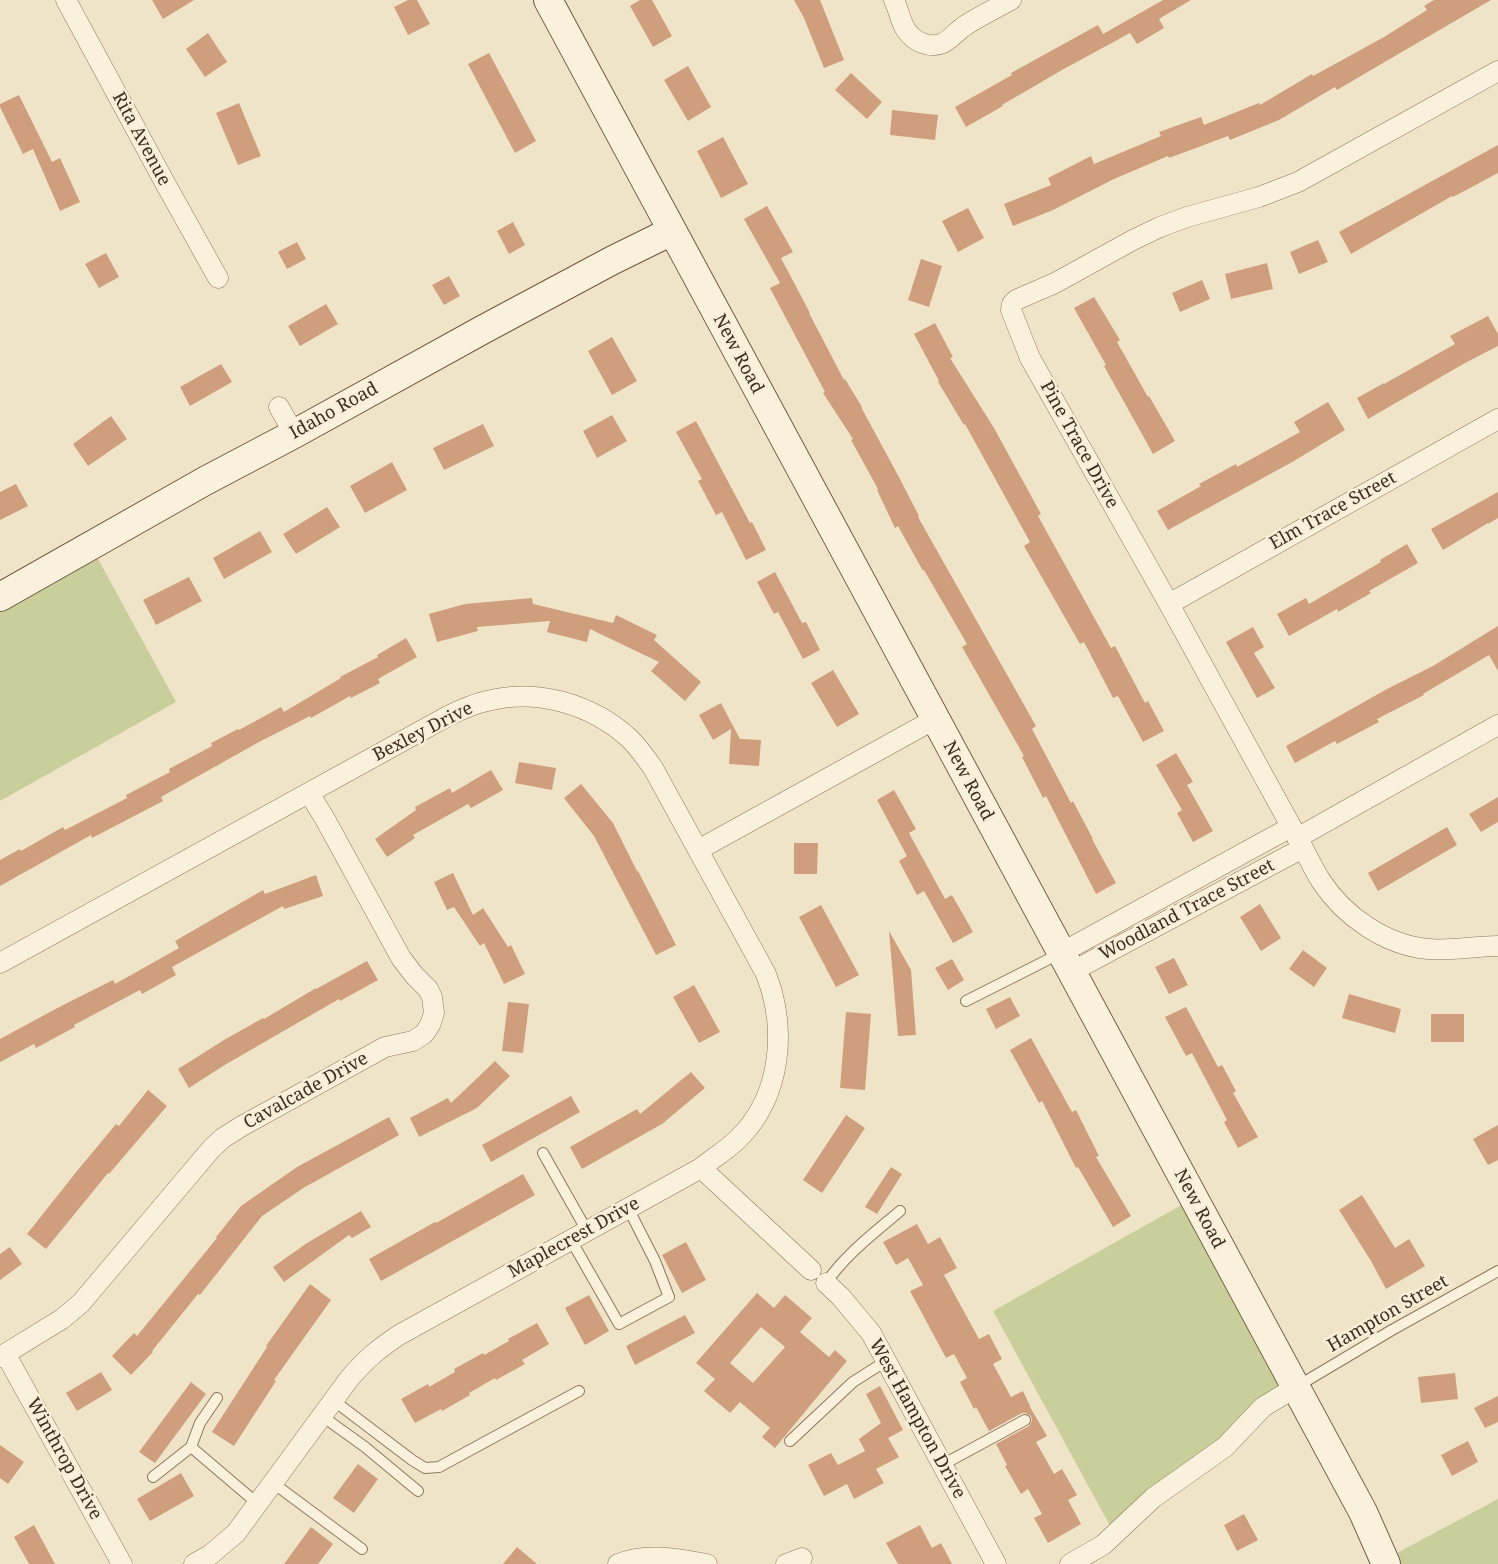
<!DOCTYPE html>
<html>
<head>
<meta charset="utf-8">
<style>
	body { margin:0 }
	canvas { display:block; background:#f0e4c8 }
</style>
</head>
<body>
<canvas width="1498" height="1564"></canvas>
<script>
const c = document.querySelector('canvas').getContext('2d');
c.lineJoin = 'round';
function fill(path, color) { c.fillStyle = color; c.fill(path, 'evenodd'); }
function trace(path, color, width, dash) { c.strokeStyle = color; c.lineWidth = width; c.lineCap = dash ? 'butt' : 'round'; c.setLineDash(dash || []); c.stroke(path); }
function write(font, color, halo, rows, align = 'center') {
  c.font = font + ' "Noto Serif",serif'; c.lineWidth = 5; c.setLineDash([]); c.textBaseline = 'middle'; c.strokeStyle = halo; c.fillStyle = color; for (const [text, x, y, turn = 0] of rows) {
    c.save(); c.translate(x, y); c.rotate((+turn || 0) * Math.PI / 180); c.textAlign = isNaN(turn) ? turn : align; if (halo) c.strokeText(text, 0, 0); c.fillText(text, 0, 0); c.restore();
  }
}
const green = new Path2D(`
	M91 546 176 702 0 801V597Z
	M1194 1198 1296 1387 1115 1535 993 1311Z
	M1498 1499V1564H1386L1384 1560Z`);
const building = new Path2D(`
	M152 0H194L163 19Z
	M408 0H417L430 24 408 35 394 7Z
	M640 0H652L672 36 653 47 630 6Z
	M794 0H820L844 60 824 68 804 18Z
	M1163 0H1191L1159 19 1164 28 1137 44 1130 33 1062 70 1002 105 1003 106 966 127 955 107 1012 75 1011 73 1098 25 1103 34Z
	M1434 0H1491L1383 63 1337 90 1335 87 1279 120 1230 140 1228 136 1169 158 1168 156 1114 179 1053 210 1013 226 1004 204 1051 185 1048 178 1091 156 1094 164 1161 136 1159 132 1201 117 1204 125 1259 103 1260 105 1312 74 1313 76 1384 37 1427 10 1424 6Z
	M208 33 227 62 205 77 186 49Z
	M489 53 536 141 515 153 468 64Z
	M688 66 711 107 688 121 664 80Z
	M851 73 882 102 867 119 835 90Z
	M19 95 52 162 60 158 80 202 60 211 33 149 23 154 0 107V104Z
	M239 103 261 156 238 165 216 113Z
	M892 110 938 115 935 140 890 135Z
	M723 137 748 184 721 198 697 151Z
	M1498 145V173L1453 197 1452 196 1351 254 1339 232Z
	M767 206 793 252 781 258 810 313H809L844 380 845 379 862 407H861L900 479 919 516 918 517 1036 726 1032 729 1071 803 1073 801 1093 839H1092L1116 883 1096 894 1046 796 1043 798 1022 757 1024 756 962 647 967 644 924 570 923 571 898 526 895 528 877 490 878 489 851 440 853 439 823 393 825 392 770 288 780 283 744 219Z
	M968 208 984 238 958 252 942 221Z
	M513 222 525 245 509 254 497 231Z
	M1318 240 1328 262 1299 274 1290 252Z
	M297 242 306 259 287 269 278 252Z
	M106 253 119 277 99 288 85 264Z
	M921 259 942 266 929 307 908 300Z
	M1267 263 1273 289 1231 299 1225 274Z
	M449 276 460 296 444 305 432 285Z
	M1202 280 1210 299 1180 312 1172 293Z
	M1094 297 1120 340 1117 342 1148 397 1149 396 1175 441 1153 454 1104 366 1106 365 1074 308Z
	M326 304 338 324 300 346 288 326Z
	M1488 316 1498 334V346L1465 363 1368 419 1357 398 1384 383V384L1455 344 1450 336Z
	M935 323 953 357 950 358 994 428 1041 514 1038 516 1111 648 1115 646 1145 703 1148 701 1164 731 1143 742 1118 696 1113 698 1084 642 1080 644 1024 546 1030 542 965 424 964 425 938 382 939 381 914 334Z
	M612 337 637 381 612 395 588 351Z
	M221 364 232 382 190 406 180 387Z
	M1328 402 1345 430 1294 461 1168 530 1157 511 1201 486 1199 484 1236 464 1237 467 1300 432 1294 422Z
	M612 415 627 441 597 458 583 431Z
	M111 416 127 439 88 466 73 444Z
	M696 421 750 523 752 522 766 550 746 560 722 512 716 515 698 481 702 479 676 432Z
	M483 424 494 446 444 470 433 448Z
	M392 462 407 490 365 513 350 486Z
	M16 484 28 506 0 520V492Z
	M1498 492V518L1488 524V523L1443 550 1431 529Z
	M327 507 340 527 296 554 283 534Z
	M260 531 272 552 224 579 213 558Z
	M1407 544 1418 563 1369 591 1371 593 1338 612 1337 609 1289 636 1277 614 1306 598 1309 604 1381 562 1380 560Z
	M775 572 802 623 806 622 820 650 803 659 778 612 774 614 757 582Z
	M189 577 202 601 156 625 143 600Z
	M532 598 533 604 613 623 616 615 657 635 654 640 701 682 685 701 651 671 659 662 590 629 587 642 547 632 550 621 477 627 478 631 437 642 429 614 465 604Z
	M1498 626V671L1489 655 1423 694 1424 695 1377 719 1379 722 1337 744 1335 741 1295 763 1286 746 1387 689 1433 666Z
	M1253 627 1264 647 1254 653 1275 688 1257 698 1226 642Z
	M406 638 417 657 378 679 380 683 351 698 350 696 311 718 310 716 259 742 161 797 163 801 92 838 91 835 0 886V860L20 849 21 851 63 827 65 830 127 798 126 795 170 772 169 769 212 746 211 743 238 729 239 730 281 707 284 712 341 678 340 677 378 657 377 655Z
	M833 670 859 714 837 727 811 683Z
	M721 703 740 739 761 740 759 766 729 764 731 729 713 740 699 715Z
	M1176 753 1193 782 1187 785 1213 831 1193 842 1177 813 1182 810 1156 765Z
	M519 762 556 768 552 790 515 783Z
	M491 770 503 790 471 808 468 804 413 835 415 838 387 857 375 839 416 810 415 807 450 788 452 793Z
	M581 784 613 823 637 871H638L676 945 656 955 594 836 564 798Z
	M894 790 916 829 909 833 945 899 952 895 973 932 953 943 924 891 917 895 899 861 907 856 877 800Z
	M1498 797V822L1481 832 1469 814Z
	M1447 827 1457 845 1378 891 1368 873Z
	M794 843H818L817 874H794Z
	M453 873 473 915 483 908 508 947 511 945 525 974 504 984 484 943 480 946 454 907 447 910 434 882Z
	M316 875 323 896 284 909 283 906 172 967 176 975 142 994 140 990 74 1025 75 1027 36 1048 34 1044 0 1062V1039L63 1005 113 980 115 984 179 948 175 941 263 890 265 894Z
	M1260 904 1281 938 1261 951 1240 917Z
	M821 905 859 975 836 987 799 917Z
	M889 931 911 970 916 1035 898 1036Z
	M1303 950 1327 968 1314 987 1289 969Z
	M1174 958 1188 985 1169 994 1155 967Z
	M952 959 964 980 948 990 935 968Z
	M367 961 378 980 340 1001 339 999 223 1066 189 1088 178 1069 224 1040 263 1018 264 1019 316 988V989Z
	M694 985 720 1032 699 1043 673 997Z
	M1349 994 1401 1009 1395 1033 1342 1018Z
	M1010 997 1020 1016 996 1029 986 1009Z
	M508 1002 529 1004 523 1053 502 1051Z
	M1186 1007 1218 1067 1222 1065 1236 1091 1233 1093 1258 1137 1238 1148 1224 1122 1227 1120 1192 1053 1186 1056 1165 1017Z
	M846 1012 871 1014 865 1090 840 1088Z
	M1431 1014H1464V1042H1431Z
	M1031 1038 1072 1112 1076 1110 1099 1156 1096 1157 1131 1216 1113 1227 1078 1167 1076 1168 1042 1101 1039 1103 1010 1050Z
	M495 1061 510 1076 477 1108 419 1137 410 1118 448 1098 451 1103Z
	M691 1072 705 1088 662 1124 582 1169 570 1147 637 1109 640 1114Z
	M148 1090 167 1106 109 1174 108 1173 46 1249 27 1234 77 1171 116 1124 119 1126Z
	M571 1096 580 1112 491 1162 482 1145Z
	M846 1115 865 1128 822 1193 803 1180Z
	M389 1117 399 1135 305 1187 262 1216 200 1295 198 1294 152 1351 153 1352 131 1375 112 1356 134 1333 137 1336 217 1238 216 1237 241 1206 297 1167Z
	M1498 1125V1160L1488 1165 1473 1139Z
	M891 1167 902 1174 877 1214 865 1207Z
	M523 1174 535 1195 381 1281 369 1259 435 1222 436 1223Z
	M1362 1195 1395 1248 1409 1239 1425 1266 1386 1289 1371 1261 1339 1210Z
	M361 1211 371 1227 352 1238 349 1235 284 1282 273 1267 307 1243Z
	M917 1224 928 1244 940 1237 957 1268 944 1275 979 1339 989 1334 1002 1359 993 1364 1011 1397 1023 1391 1030 1406V1407L1047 1436 1036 1442 1054 1474 1062 1469 1077 1495 1068 1500 1081 1524 1048 1543 1034 1518 1042 1514 1028 1489 1021 1494 1005 1466 1007 1465 996 1444 1029 1426 1032 1421 1031 1416 1026 1413H1022L989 1431 976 1407 974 1409 960 1382 967 1378 954 1354 946 1358 910 1291 923 1285 908 1258 896 1265 883 1242Z
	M686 1242 706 1280 682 1293 662 1255Z
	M10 1247 22 1264 0 1280V1254Z
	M310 1284 331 1300 274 1380 276 1381 234 1446 212 1432 267 1347 266 1346Z
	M757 1293 774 1308 785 1295 812 1318 800 1332 829 1357 835 1350 847 1361 775 1448 762 1437 770 1428 740 1402 730 1413 704 1391 715 1379 696 1363ZM761 1327 785 1347 753 1383 730 1363Z
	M589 1295 609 1331 585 1345 565 1308Z
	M685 1315 695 1333 635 1365 626 1346Z
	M537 1323 549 1344 522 1360 525 1364 496 1380 495 1378 469 1393 470 1395 442 1411 441 1409 415 1423 401 1399 428 1384 429 1387 455 1372 454 1369 483 1353 484 1355 509 1341 508 1339Z
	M101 1372 112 1390 77 1411 66 1393Z
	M1455 1373 1458 1399 1421 1403 1418 1377Z
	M191 1382 206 1394 155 1463 139 1452Z
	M880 1386 903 1430 888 1438 899 1457 876 1469 884 1483 854 1499 847 1484 824 1496 808 1465 831 1453 838 1465 865 1451 859 1439 881 1423 866 1394Z
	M1498 1396V1422L1485 1428 1474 1408Z
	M1468 1441 1478 1462 1452 1476 1441 1455Z
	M0 1445 24 1462 8 1484 0 1478Z
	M358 1464 378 1479 354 1513 333 1498Z
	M181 1473 194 1496 150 1521 137 1499Z
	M1244 1514 1258 1540 1237 1551 1224 1525Z
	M34 1525 55 1564H29L14 1537Z
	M920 1525 932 1548 941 1543 952 1564H898L886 1543Z
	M311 1527 333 1544 318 1564H284Z
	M517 1547 537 1564H503Z`);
const lane = new Path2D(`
	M966 1001 1061 953
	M543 1153 587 1231
	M571 1240 619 1324 669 1297 655 1261 628 1208
	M826 1283C846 1254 873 1234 900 1211
	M1296 1387 1392 1330 1498 1271
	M333 1400 412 1460 425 1468 439 1467 579 1391
	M322 1416 365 1447 418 1491
	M790 1441 853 1382 886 1361
	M191 1447 200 1423 217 1398
	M942 1465 1025 1420
	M153 1477 191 1447 258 1504
	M273 1483 362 1549`);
const street = new Path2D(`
	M66 0 165 183 218 278
	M894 0C899 10 900 21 906 30 914 42 930 49 943 43 951 39 958 30 966 25 980 16 996 8 1011 0
	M1498 71 1298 182 1259 197 1187 217 1160 227 1133 240 1055 283 1016 300 1012 304 1011 310 1030 358 1169 604 1303 848C1309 859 1314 870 1321 881 1344 916 1385 945 1428 949 1451 951 1475 946 1498 946
	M279 407 294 434
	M1169 604 1498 419
	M1297 838 1498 725
	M698 850 935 719
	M1061 953 1291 827
	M0 963 448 716C460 710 473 704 487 701 537 688 592 704 630 739 639 748 646 758 653 768L766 974C787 1028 782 1096 738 1139 727 1150 713 1158 701 1168L399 1335C378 1349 365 1360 349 1379L236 1533 210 1555 194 1564
	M1071 972 1303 848
	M701 1168 811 1270
	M826 1283 841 1297 871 1333 996 1564
	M6 1355 122 1564
	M0 1357 62 1319 81 1303 212 1148 223 1138 242 1126 385 1047 413 1041 424 1034 430 1025 434 1013 432 997 428 989 414 975 401 958 325 819 309 793
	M618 1564C647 1552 678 1559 707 1564
	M786 1564 802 1558
	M1070 1564 1103 1545 1153 1498 1225 1447 1263 1407 1296 1387`);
const secondary = new Path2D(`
	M548 0 1363 1512 1386 1564
	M0 597 205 481 294 434 484 329 613 260 672 231`);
const streetNames = [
	["Rita Avenue",141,139,62],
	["New Road",738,354,62],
	["Idaho Road",334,411,-29],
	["Pine Trace Drive",1079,445,61],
	["Elm Trace Street",1333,511,-29],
	["Bexley Drive",423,732,-27],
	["New Road",968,781,62],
	["Woodland Trace Street",1187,910,-28],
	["Cavalcade Drive",306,1091,-29],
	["New Road",1199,1209,62],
	["Maplecrest Drive",574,1238,-29],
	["Hampton Street",1388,1314,-30],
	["West Hampton Drive",917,1419,61],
	["Winthrop Drive",64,1459,61]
];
fill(green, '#c9cf9b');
fill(building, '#cf9f7d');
trace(lane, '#8d765c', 12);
trace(street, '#8d765c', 21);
trace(secondary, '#6f573f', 30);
trace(lane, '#faf1dc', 10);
trace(street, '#faf1dc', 20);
trace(secondary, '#faf1dc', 28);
write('18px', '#3d2e20', '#f7eed8', streetNames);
</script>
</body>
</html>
